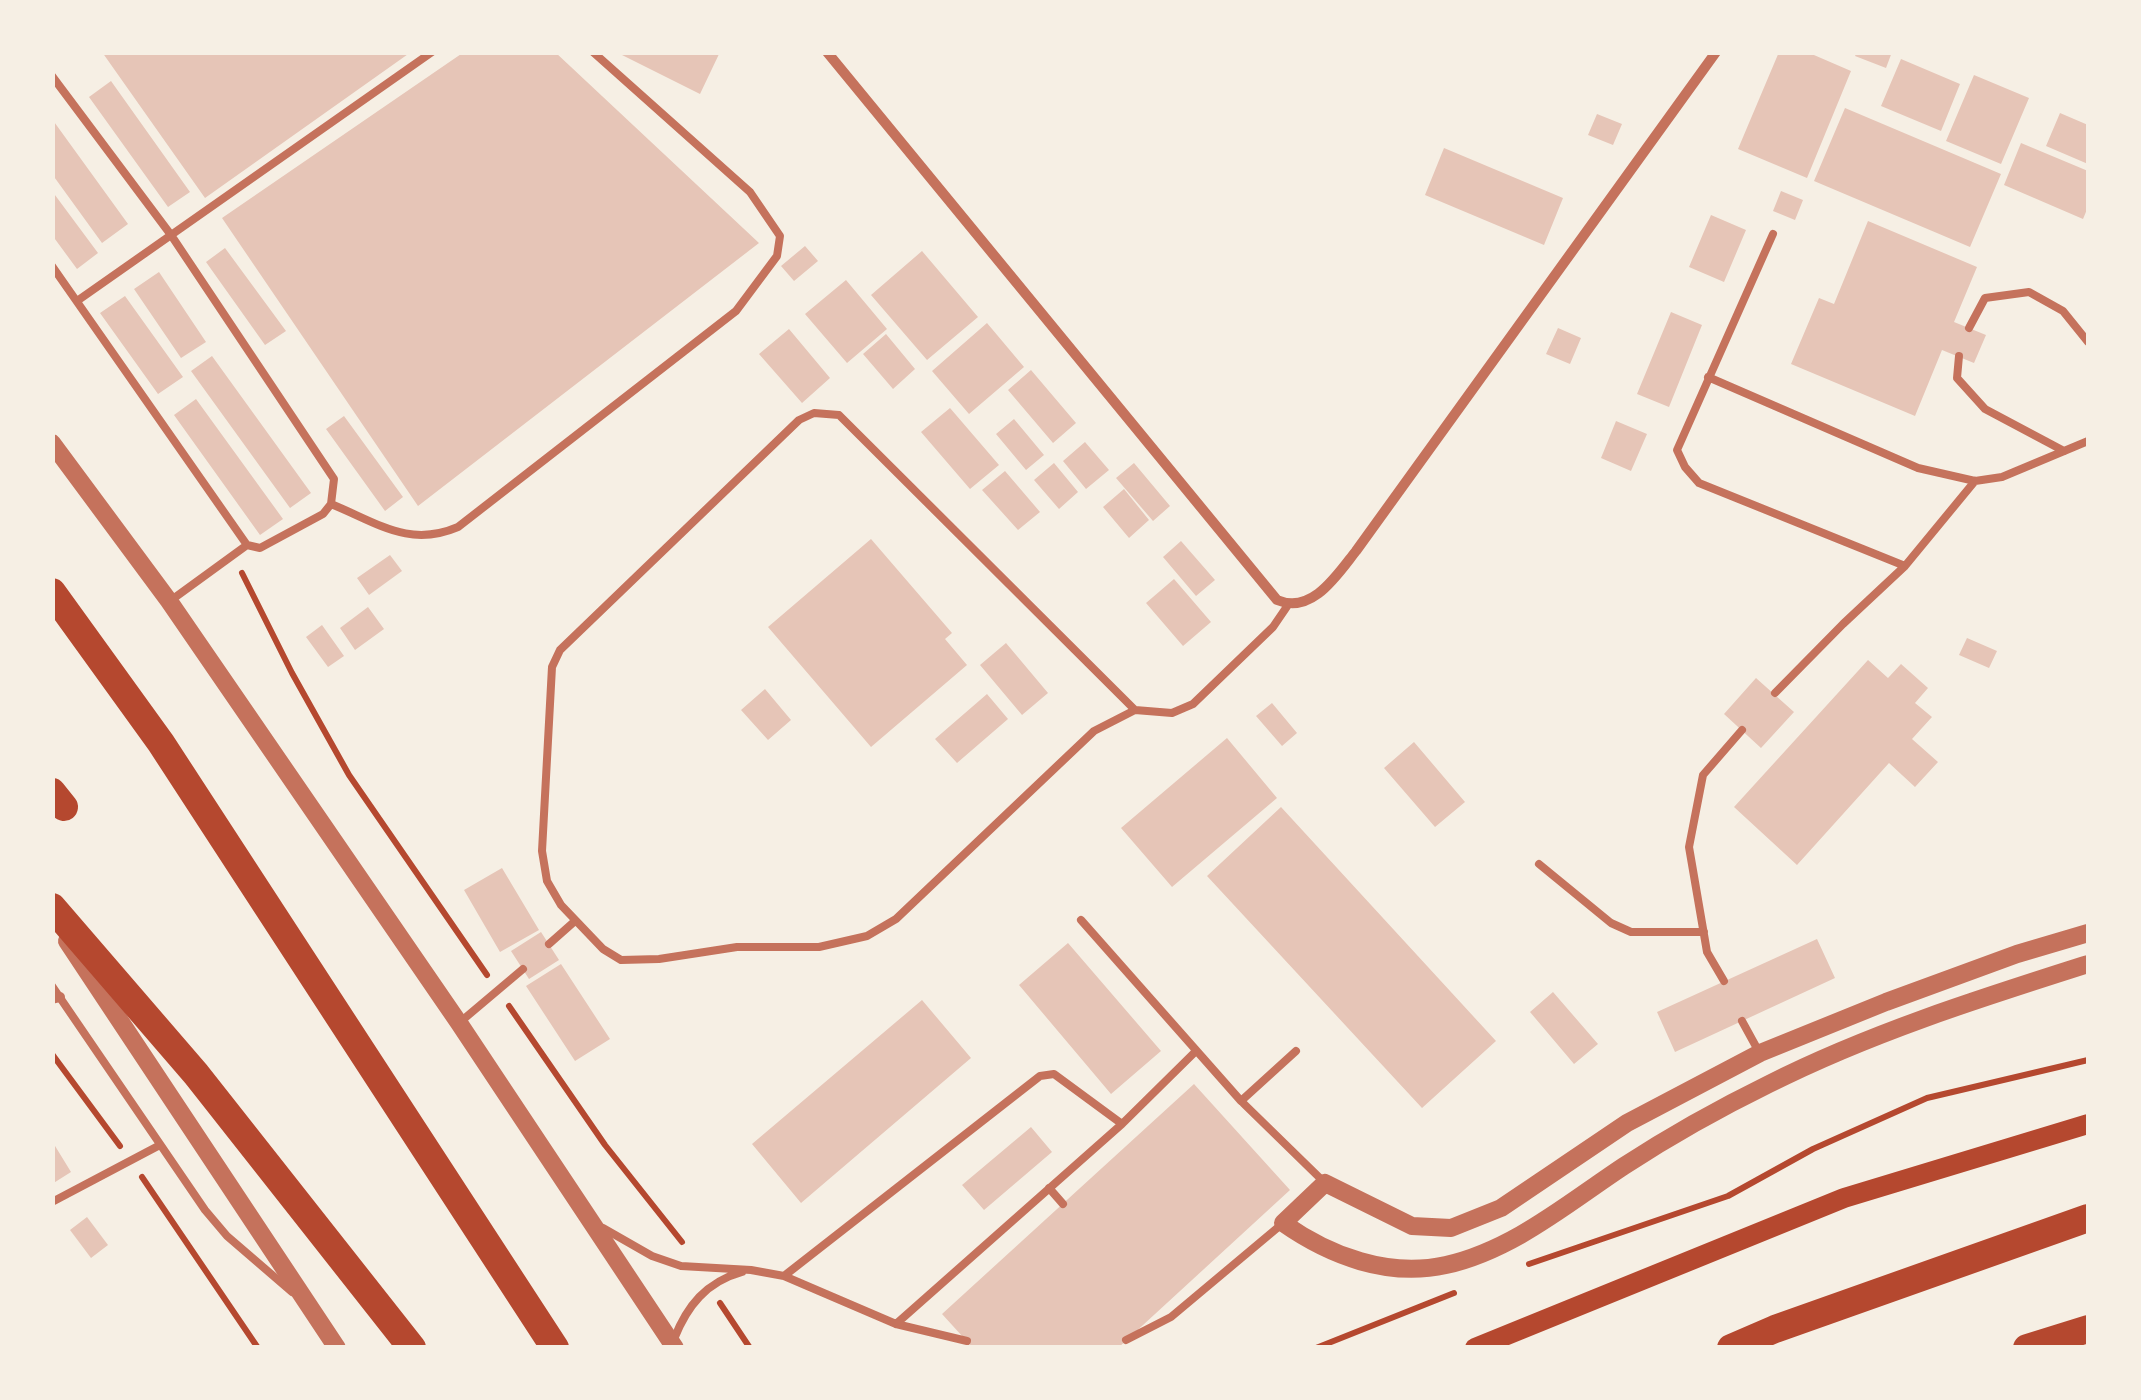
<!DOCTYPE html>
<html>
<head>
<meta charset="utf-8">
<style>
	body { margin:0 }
	#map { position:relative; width:2141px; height:1400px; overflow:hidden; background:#f6efe4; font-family:Roboto,sans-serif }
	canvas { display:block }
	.frame { position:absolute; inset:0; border:55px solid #f6efe4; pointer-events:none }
</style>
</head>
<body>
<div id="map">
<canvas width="2141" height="1400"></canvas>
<div class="frame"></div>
</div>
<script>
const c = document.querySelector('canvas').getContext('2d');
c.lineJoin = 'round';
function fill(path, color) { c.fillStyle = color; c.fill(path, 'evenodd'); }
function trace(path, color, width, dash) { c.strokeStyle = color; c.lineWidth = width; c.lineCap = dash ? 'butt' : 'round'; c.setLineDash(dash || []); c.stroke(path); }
const building = new Path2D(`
	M102 52H411L205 198Z
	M464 52H555L759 243 418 506 222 218Z
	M616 52H720L700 94Z
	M1779 52H1807L1851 71 1807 178 1738 149Z
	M1857 52H1892L1886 68 1855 56Z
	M1901 59 1960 84 1941 131 1881 106Z
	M1974 75 2029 98 2001 164 1946 141Z
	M111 81 190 192 168 207 89 97Z
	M1845 108 2001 174 1970 247 1814 181Z
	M2060 113 2088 125V164L2046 146Z
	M1597 114 1622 124 1613 145 1588 135Z
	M52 119 128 224 102 243 52 174Z
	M2021 143 2088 171V207L2083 219 2004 185Z
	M1444 148 1563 198 1544 245 1425 195Z
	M52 191 98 253 77 269 52 235Z
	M1781 191 1803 200 1795 220 1773 211Z
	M1711 215 1746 230 1724 282 1689 267Z
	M1868 221 1977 267 1954 322 1986 335 1974 363 1942 350 1915 416 1791 364 1819 298 1834 304Z
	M805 246 818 261 794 281 781 266Z
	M225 248 286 331 265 345 206 262Z
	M922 251 978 317 927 360 871 295Z
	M159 272 206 342 181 358 134 289Z
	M846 280 887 329 847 363 805 314Z
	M125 296 183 377 158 394 100 313Z
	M1671 312 1702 325 1669 407 1637 394Z
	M987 323 1024 367 969 414 932 371Z
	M1558 328 1581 338 1570 364 1546 354Z
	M789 329 830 378 802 403 759 354Z
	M886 334 915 369 893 389 863 354Z
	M212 356 311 493 290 508 191 371Z
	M1031 370 1076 423 1053 443 1008 390Z
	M196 399 283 519 260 535 174 415Z
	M950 408 999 465 970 489 921 432Z
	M344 416 403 497 385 511 326 429Z
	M1014 419 1044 455 1026 470 996 434Z
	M1616 421 1647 434 1631 471 1601 458Z
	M1085 442 1109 470 1086 489 1063 461Z
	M1054 463 1078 492 1059 509 1034 480Z
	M1134 463 1170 506 1153 521 1116 478Z
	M1005 471 1040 512 1018 530 982 490Z
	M1124 489 1149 520 1129 538 1103 507Z
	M871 539 952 633 945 639 967 665 871 747 768 627Z
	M1181 541 1215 580 1196 596 1163 557Z
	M390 555 402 571 369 595 357 578Z
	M1174 579 1211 622 1183 646 1146 603Z
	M368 607 384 629 355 650 340 628Z
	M322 625 344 656 328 667 306 637Z
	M1967 638 1997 651 1989 668 1959 655Z
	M1006 643 1048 693 1022 715 980 665Z
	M1868 660 1888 678 1901 664 1928 688 1915 703 1932 717 1912 739 1938 762 1915 787 1889 763 1797 865 1734 807Z
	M1756 678 1794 712 1761 748 1724 714Z
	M765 689 791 720 768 740 741 710Z
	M987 694 1008 719 957 763 935 739Z
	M1272 703 1297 733 1282 746 1256 716Z
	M1227 738 1277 798 1172 887 1121 828Z
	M1414 742 1465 802 1435 827 1384 768Z
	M1281 807 1496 1041 1422 1108 1207 876Z
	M502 868 539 930 500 952 464 890Z
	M541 932 559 960 529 979 511 951Z
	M1817 939 1835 978 1675 1052 1657 1012Z
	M1068 943 1161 1051 1111 1094 1019 985Z
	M561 964 610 1039 575 1061 526 986Z
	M1553 992 1598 1044 1574 1064 1530 1012Z
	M922 1000 971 1058 801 1203 752 1144Z
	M1194 1084 1290 1190 1118 1348H973L942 1314Z
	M1031 1127 1052 1152 984 1210 962 1185Z
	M52 1141 71 1172 52 1184Z
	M87 1217 108 1245 91 1258 70 1230Z`);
const path = new Path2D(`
	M242 573 292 673 349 775 487 975
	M509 1006 605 1145 682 1242
	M52 1054 120 1146
	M142 1177 258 1348
	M1529 1264 1728 1196 1813 1149 1927 1098 2088 1060
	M720 1303 750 1348
	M1316 1348 1454 1293`);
const service = new Path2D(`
	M52 76 171 235 334 479 331 504 323 514 260 548 247 545 52 266
	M1773 234 1677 450 1685 467 1699 483 1905 566
	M77 301 432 52
	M1969 328 1985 298 2029 292 2063 311 2088 342
	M1959 356 1957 378 1985 409 2064 451
	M1708 377 1918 468 1975 481 2002 477 2088 441
	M331 504C378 523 409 548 458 527L736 311 777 256 780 236 750 192 593 52
	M170 601 247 545
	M1775 693 1843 624 1905 566 1975 481
	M1135 710 839 415 814 413 799 420 560 650 552 667 542 851 547 881 561 905 603 949 621 960 659 959 737 947H819L867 936 896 919 1094 731 1135 710 1172 713 1193 704 1273 627 1288 605
	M1539 864 1611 923 1631 932H1704
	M1081 920 1241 1101 1325 1183
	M549 944 575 921
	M1724 981 1707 952 1689 847 1703 775 1742 730
	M52 986 205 1210 227 1236 292 1292
	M1742 1021 1759 1052
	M459 1023 523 969
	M1241 1101 1296 1051
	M1049 1188 1063 1204
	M52 1202 160 1145
	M603 1228 652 1256 681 1266 751 1270 784 1276 896 1324 967 1341
	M784 1276 1040 1076 1054 1074 1122 1124
	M896 1324 1122 1124 1196 1051
	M674 1339C687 1306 706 1282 742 1272
	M1126 1340 1171 1317 1282 1224`);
const minor = new Path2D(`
	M827 52 1277 600C1312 615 1337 575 1356 551L1716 52
	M52 999 60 997`);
const tertiary = new Path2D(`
	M52 443 169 601 459 1023 675 1348
	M2088 933 2017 954 1886 1002 1760 1053 1627 1123 1501 1208 1451 1228 1412 1226 1325 1183 1283 1223C1330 1256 1388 1278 1446 1265 1513 1250 1568 1203 1624 1166 1670 1136 1720 1108 1769 1084 1870 1033 1981 998 2088 964
	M67 941 337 1348`);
const secondary = new Path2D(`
	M1475 1348 1844 1198 2088 1124`);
const trunk = new Path2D(`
	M52 592 161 743 555 1348
	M52 792 64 807
	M52 907 196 1074 412 1348
	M1731 1348 1775 1329 2088 1218
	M2027 1348 2088 1329`);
fill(building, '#e6c5b7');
trace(path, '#b5482f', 6);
trace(service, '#c5725c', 8);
trace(minor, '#c5725c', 10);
trace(tertiary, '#c5725c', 18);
trace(secondary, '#b5482f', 20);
trace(trunk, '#b5482f', 28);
</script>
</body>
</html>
